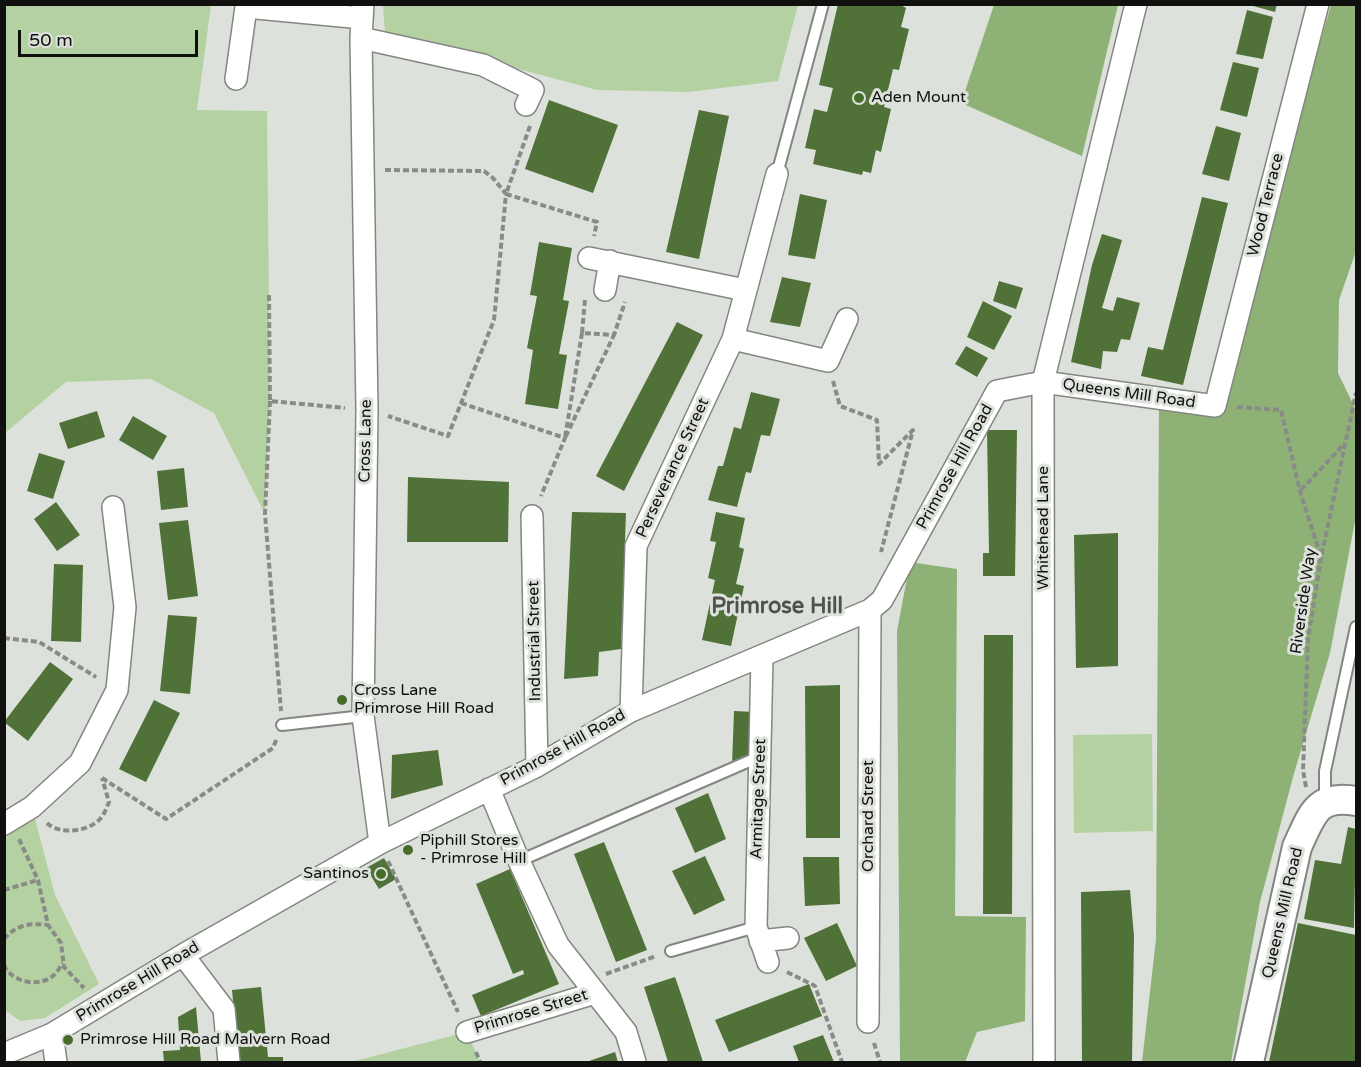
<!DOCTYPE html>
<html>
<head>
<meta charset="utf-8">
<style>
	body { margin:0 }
	#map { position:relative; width:1361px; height:1067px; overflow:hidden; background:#dde1db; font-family:"Varela Round",sans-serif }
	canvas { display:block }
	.frame { position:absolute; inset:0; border:6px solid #10110f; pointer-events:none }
	.scale { position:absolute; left:18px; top:30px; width:180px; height:27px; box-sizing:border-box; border:3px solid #10110f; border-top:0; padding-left:8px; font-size:18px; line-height:21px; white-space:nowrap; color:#10110f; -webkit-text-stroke:4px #dde1db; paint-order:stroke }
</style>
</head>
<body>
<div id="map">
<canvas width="1361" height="1067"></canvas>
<div class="frame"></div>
<div class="scale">50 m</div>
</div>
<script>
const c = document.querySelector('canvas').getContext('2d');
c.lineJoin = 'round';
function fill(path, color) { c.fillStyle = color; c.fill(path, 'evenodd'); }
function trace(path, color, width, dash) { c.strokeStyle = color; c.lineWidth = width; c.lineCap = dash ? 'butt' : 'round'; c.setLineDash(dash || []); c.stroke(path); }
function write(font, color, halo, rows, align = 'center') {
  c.font = font + ' "Varela Round",sans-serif'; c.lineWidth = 6; c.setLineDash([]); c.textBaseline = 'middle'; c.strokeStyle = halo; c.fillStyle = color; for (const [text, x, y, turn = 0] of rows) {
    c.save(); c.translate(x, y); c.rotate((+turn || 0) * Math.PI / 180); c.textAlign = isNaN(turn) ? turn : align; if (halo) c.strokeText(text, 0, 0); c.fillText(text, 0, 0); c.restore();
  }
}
const green = new Path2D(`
	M5 4 211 5 197 110 267 111 270 401 265 514 214 413 151 379 66 382 5 433Z
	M383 4 798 5 778 81 689 92 597 90 385 33Z
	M1152 734 1153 831 1074 833 1073 735Z
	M32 807 55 895 99 984 45 1018 20 1021 5 1010 4 833Z
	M467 1032 480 1062H351Z`);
const forest = new Path2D(`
	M994 5H1118L1082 156 961 103Z
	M1331 5H1356V251L1339 300 1338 373 1356 410V516L1330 653 1293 777 1260 902 1231 1062H1142L1156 939 1159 400 1215 409Z
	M910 562 957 569 955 916 1026 917 1025 1021 977 1032 965 1062H900L897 631Z`);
const building = new Path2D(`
	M838 4H899L906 8 901 27 909 29 899 70 893 69 884 107 891 109 881 152 876 150 871 173 863 171 862 175 813 164 816 150 805 148 814 109 827 112 833 88 819 85Z
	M1246 4H1277L1275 12Z
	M1247 10 1273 17 1263 59 1236 54Z
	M1233 62 1259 68 1247 117 1220 110Z
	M549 100 618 125 593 193 525 169Z
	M699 110 729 116 699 259 666 252Z
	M1216 126 1241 133 1229 181 1202 174Z
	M800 194 827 200 815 259 788 255Z
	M1202 197 1228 203 1183 385 1141 376 1148 347 1163 350Z
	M1102 234 1122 240 1102 308 1113 311 1117 297 1140 303 1130 340 1121 339 1117 352 1103 351 1101 369 1071 362 1092 265Z
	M539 242 572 248 563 300 569 301 559 354 567 355 558 409 525 404 533 350 527 348 537 296 530 295Z
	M782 277 811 283 800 327 770 322Z
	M999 281 1023 288 1016 309 993 301Z
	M983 301 1012 316 994 350 967 337Z
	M677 322 703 335 624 491 596 476Z
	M966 346 988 358 977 377 955 364Z
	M751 392 780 399 770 436 761 435 751 473 746 472 737 507 708 500 718 466H723L734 427 741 429Z
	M97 411 105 437 68 449 59 423Z
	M133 416 167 436 153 460 119 440Z
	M987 430H1017L1015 576H983V553H989Z
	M39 453 65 461 53 499 27 491Z
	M184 468 188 507 161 510 157 471Z
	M408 477 509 482 508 542H407Z
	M56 502 80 535 57 551 34 519Z
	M572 512 626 513 621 649 599 652 598 676 564 679Z
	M716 512 745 518 739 547 744 549 736 584 744 586 731 646 702 640 715 580 708 578 716 542 710 541Z
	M188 520 198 596 168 600 159 523Z
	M1118 533V666L1076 668 1074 535Z
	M54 564 83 565 81 642 51 641Z
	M168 615 197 617 190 694 160 691Z
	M984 635H1013L1012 914H983Z
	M50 662 73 679 28 741 4 722Z
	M840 685V838H806L805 686Z
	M154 700 180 713 146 782 119 769Z
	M734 711 754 712 751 757 732 765Z
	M438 750 443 785 391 799 392 755Z
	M708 793 726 839 695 853 675 808Z
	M1348 827 1356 829 1354 928 1304 919 1315 860 1341 864Z
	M604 842 647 950 616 962 574 854Z
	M705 856 725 900 694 915 672 871Z
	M803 857H839L840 904 805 906Z
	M384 858 396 879 379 889 366 868Z
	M510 869 559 984 481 1016 472 995 524 974 523 970 513 974 476 884Z
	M1130 890 1134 936 1132 1062H1082L1081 892Z
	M837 923 857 966 826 981 804 938Z
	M1298 923 1356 935V1062H1269Z
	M675 977 683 1000 703 1062H668L659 1033 644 987Z
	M809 984 822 1016 729 1052 715 1020Z
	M261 987 268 1057H283V1062H239L232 990Z
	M196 1007 201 1062H164L163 1051 180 1050 178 1017Z
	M823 1035 834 1062H799L793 1046Z
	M615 1052 618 1062H586L592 1060Z`);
const path = new Path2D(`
	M530 126 506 194 597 222 594 236
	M385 170 484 171 493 178 506 194 494 320 448 436 388 416
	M269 295 270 401 345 408
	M585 300 582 333 614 335 625 302
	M582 333 565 438 614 335
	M833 381 840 406 877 420 879 464 913 430 881 552
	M270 401 265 514 281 711
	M461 403 565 438 541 496
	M1237 407 1281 410 1300 491 1321 557
	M1301 490 1345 443
	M4 638 39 642 96 677
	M102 778 166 819 273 748 277 738
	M1306 787 1303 770 1308 640 1321 558 1356 393
	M47 823C59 835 88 832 100 819 104 815 107 807 109 802L102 778
	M19 839 38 880 48 925 61 943 64 967 84 988
	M388 861 458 1012
	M4 890 38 880
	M4 939C17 924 30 923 48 925
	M4 965C12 983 40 988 54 975 58 972 60 966 63 963
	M787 972 815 986 842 1062
	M606 974 656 956
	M874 1043 880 1062
	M476 1052 480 1062`);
const lane = new Path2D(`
	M777 174 823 4
	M282 725 363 716
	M1325 801V771L1356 627
	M519 861 761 756
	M671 951 756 927`);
const street = new Path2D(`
	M363 4 361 38 367 410 363 716 380 843
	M361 38 483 65 533 90 526 105
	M236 79 246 7 362 18
	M589 258 745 290
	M605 290 610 261
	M733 339 828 361 847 319
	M532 516 537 766
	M762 657 756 927 768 962
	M631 711 636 546 733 339 777 174
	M489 789 519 861 558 945 626 1032 635 1062
	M4 824 32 807 80 763 117 690 125 607 113 507
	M760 941 788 938
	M183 955 224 1009 229 1062
	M868 1022 870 610
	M467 1032 595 993
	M52 1034 56 1062
	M4 1054 52 1034 183 955 380 843 537 766 631 711 870 610 882 600 997 391 1043 382 1215 406 1318 4
	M1044 1062 1043 382 1136 4`);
const secondary = new Path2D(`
	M1249 1062 1297 847C1312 815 1316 794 1356 801`);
const markers = [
	[859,98,6,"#466d28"],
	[342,700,6,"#466d28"],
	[408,850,6,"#466d28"],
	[381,874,6,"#466d28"],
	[68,1040,6,"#466d28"]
];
const poiNames = [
	["Aden Mount",871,98],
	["Cross Lane",354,691],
	["Primrose Hill Road",354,709],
	["Piphill Stores",420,841],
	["- Primrose Hill",420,859],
	["Santinos",369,874,"right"],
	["Primrose Hill Road Malvern Road",80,1040]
];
const streetNames = [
	["Wood Terrace",1266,205,-76],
	["Queens Mill Road",1129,394,8],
	["Cross Lane",366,441,-89],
	["Primrose Hill Road",955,467,-61],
	["Perseverance Street",673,468,-65],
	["Whitehead Lane",1044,528,-90],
	["Riverside Way",1304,601,-82],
	["Industrial Street",535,641,-91],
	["Primrose Hill Road",563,748,-29],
	["Armitage Street",759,799,-88],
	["Orchard Street",869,816,-90],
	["Queens Mill Road",1283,913,-77],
	["Primrose Hill Road",138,982,-31],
	["Primrose Street",531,1012,-17]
];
const districtNames = [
	["Primrose Hill",777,607]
];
fill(green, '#b4d2a1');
fill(forest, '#8eb276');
fill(building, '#507138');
trace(lane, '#838681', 14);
trace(street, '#838681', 24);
trace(secondary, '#838681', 32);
trace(path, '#888b87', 4, [6, 3]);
trace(lane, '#fff', 10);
trace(street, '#fff', 21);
trace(secondary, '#fff', 28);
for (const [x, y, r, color] of markers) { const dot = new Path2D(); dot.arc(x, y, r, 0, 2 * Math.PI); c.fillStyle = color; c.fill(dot); trace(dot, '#dde1db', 2); }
write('16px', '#10110f', '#dde1db', poiNames, 'left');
write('16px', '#10110f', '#dde1db', streetNames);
write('bold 22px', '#4e514d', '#dde1db', districtNames);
</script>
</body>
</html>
